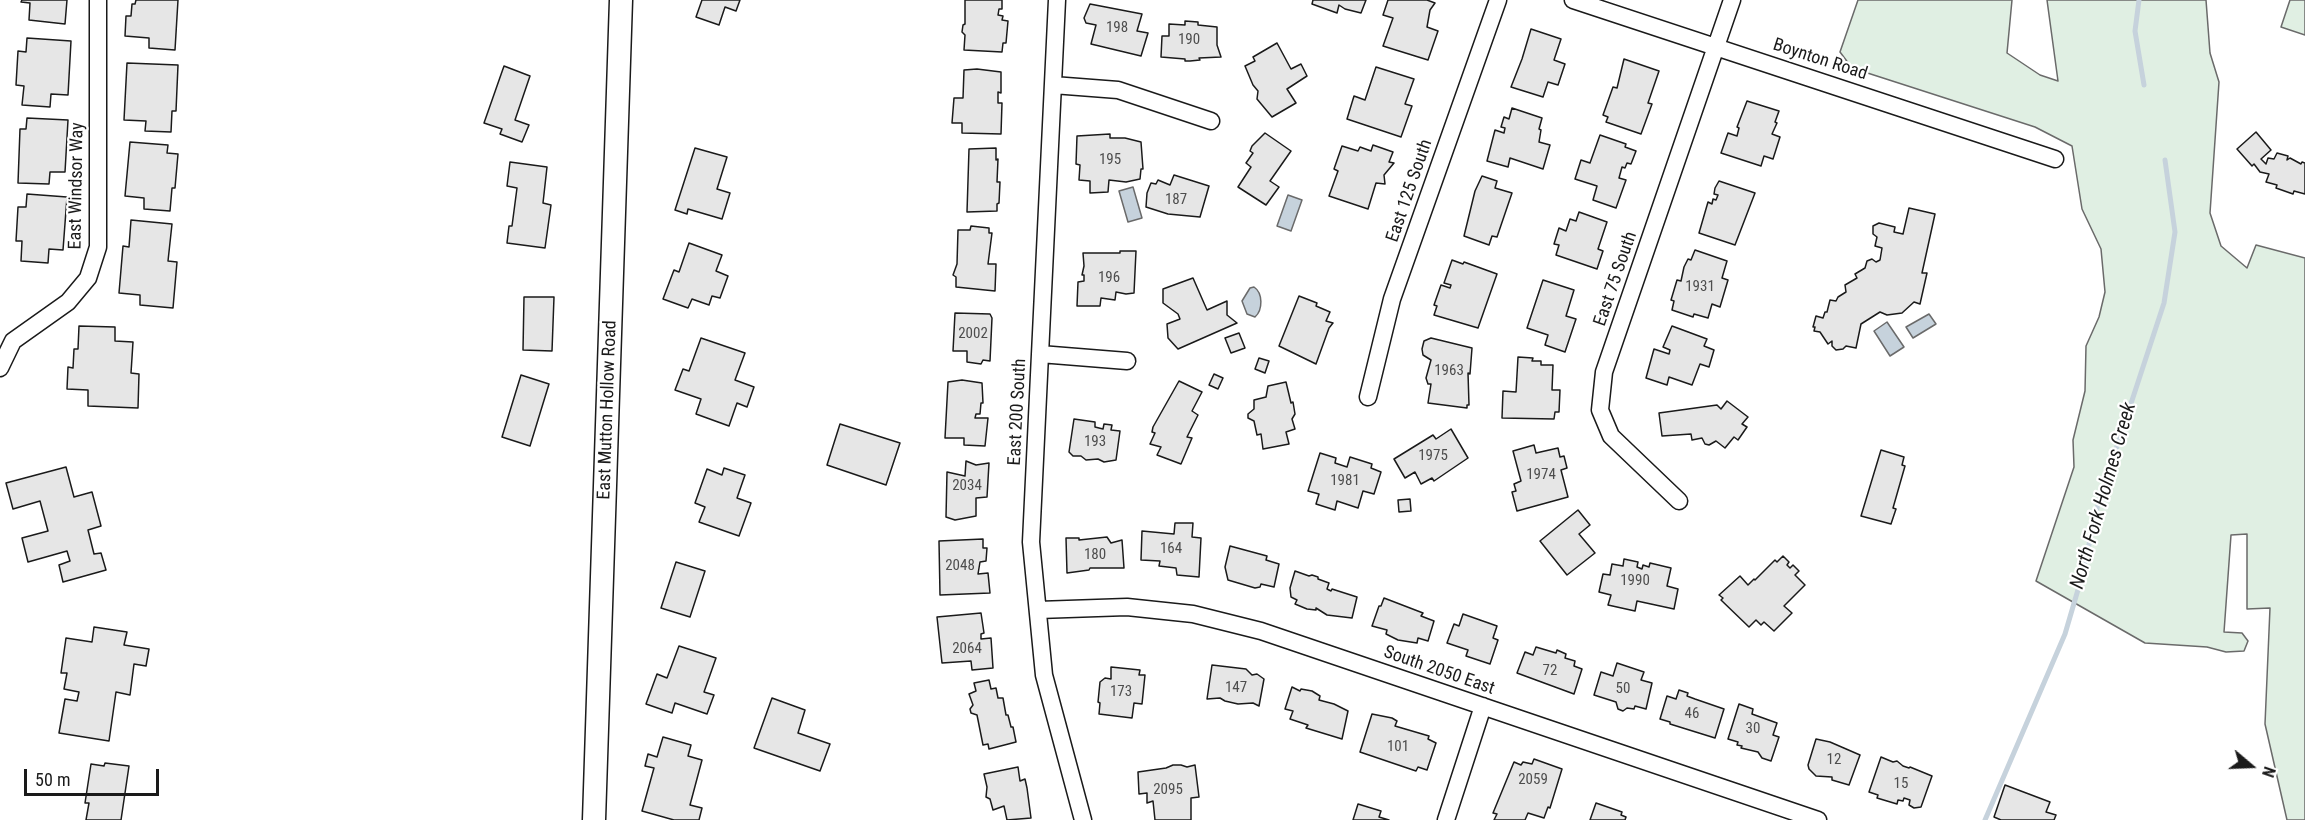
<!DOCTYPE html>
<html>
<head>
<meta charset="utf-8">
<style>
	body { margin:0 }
	#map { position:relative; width:2305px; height:820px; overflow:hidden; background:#fff; font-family:"Roboto Condensed",sans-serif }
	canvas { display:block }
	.north { position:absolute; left:2221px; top:736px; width:60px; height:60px; -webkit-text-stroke:4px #fff; paint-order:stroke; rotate:109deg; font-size:16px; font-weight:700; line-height:24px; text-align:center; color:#1a1a1a }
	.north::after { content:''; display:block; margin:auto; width:21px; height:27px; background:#1a1a1a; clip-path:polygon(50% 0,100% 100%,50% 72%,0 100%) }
	.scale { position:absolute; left:24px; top:769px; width:135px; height:27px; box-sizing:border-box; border:3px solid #1a1a1a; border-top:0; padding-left:8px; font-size:18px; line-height:21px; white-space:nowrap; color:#1a1a1a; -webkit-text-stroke:4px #fff; paint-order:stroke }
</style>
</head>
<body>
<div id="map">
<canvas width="2305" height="820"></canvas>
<div class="north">N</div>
<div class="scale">50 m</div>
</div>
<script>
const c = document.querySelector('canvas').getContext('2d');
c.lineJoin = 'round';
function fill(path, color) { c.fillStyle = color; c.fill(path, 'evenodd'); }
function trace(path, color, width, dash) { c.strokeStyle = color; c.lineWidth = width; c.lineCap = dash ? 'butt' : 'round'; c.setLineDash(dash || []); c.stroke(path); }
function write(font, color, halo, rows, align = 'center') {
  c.font = font + ' "Roboto Condensed",sans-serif'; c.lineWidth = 4.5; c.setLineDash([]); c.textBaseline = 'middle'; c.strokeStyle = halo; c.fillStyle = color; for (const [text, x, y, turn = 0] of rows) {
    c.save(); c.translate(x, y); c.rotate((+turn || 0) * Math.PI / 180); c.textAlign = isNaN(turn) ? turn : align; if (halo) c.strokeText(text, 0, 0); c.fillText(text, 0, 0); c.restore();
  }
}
const green = new Path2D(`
	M1858 0H2012L2007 53 2040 75 2058 81 2047 0H2206L2210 53 2219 82 2210 213 2221 246 2247 268 2256 245 2305 258V820H2287L2265 724 2270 608 2247 609V534L2231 535 2224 632 2242 633 2248 641 2244 651 2226 652 2207 647 2145 643 2036 581 2074 467 2073 440 2085 391 2086 346 2099 317 2105 292 2101 249 2082 209 2072 146 2035 127 1852 68 1840 52Z
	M2290 0H2305V35L2281 27Z`);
const water = new Path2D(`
	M1133 187 1142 218 1128 222 1119 191Z
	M1288 195 1302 200 1291 231 1277 226Z
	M1254 287C1263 293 1263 310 1255 317L1247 314 1242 301 1250 288Z
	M1929 314 1936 324 1913 338 1906 327Z
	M1887 322 1904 347 1890 356 1874 331Z`);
const stream = new Path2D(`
	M2139 0 2135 31 2144 85
	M1985 820 2065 634 2082 576 2098 504 2164 303 2175 232 2165 160`);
const building = new Path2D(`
	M22 0H67L65 24 29 20 30 3 21 2Z
	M136 0H178L175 50 149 48V38L125 36 126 16H131L132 4H135Z
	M702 0H740L736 11 725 7 719 25 696 17Z
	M965 0H1002V9H999L998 15 1003 16 1002 20 1008 21 1006 43H1003L1002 52 964 50 965 35 962 32 963 25 965 24Z
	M1313 0H1366L1361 13 1345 9 1339 5 1337 13 1312 4Z
	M1388 0H1427L1435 3 1430 10 1427 27 1438 31 1428 60 1383 46 1393 18 1383 15Z
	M1090 4 1142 14 1137 31 1148 33 1141 56 1091 44 1096 25 1086 23 1084 18Z
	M1185 21 1198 22V25L1217 27V45L1221 57 1199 58 1200 60 1190 61H1185V59L1161 57 1162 36H1169V24L1185 25Z
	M1531 29 1561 39 1554 60 1565 64 1558 85 1548 82 1543 97 1511 87 1522 59Z
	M27 38 71 41 68 95 51 94 50 107 22 105 24 86 16 85 18 51 26 52Z
	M1277 43 1291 69 1301 64 1307 76 1287 89 1296 103 1272 117 1257 99 1258 91 1253 85 1245 66 1255 61 1253 57Z
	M1624 59 1659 71 1648 103 1652 104 1641 134 1606 122 1608 117 1603 115 1613 87 1617 88Z
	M127 63 178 65 176 111H172L171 132 145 131 146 121 124 120Z
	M504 66 530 76 515 120 529 125 522 142 500 134 502 129 484 123Z
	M1376 67 1414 79 1405 104 1412 106 1401 137 1347 119 1354 96 1365 100Z
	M977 69 1001 72V93L998 92V103H1002L1001 134 962 133V123H952L954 98H963L964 70Z
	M1747 101 1779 111 1775 122 1777 123 1772 134 1780 137 1773 159 1764 156 1761 166 1721 153 1728 133 1737 136 1739 128 1737 127Z
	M1512 108 1542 118 1539 129 1541 130 1539 142 1550 145 1543 169 1510 158 1508 167 1487 161 1495 130 1504 133 1505 128 1501 127 1504 117 1509 119Z
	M27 118 68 120 65 172H50L49 184 18 183 20 129H26Z
	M2256 132 2271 150 2261 159 2266 164 2268 158 2274 159 2277 153 2288 156 2287 160 2290 158 2301 164 2302 162 2305 163V194L2294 191 2293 194 2276 188 2277 185 2266 182 2269 174 2260 172 2254 164 2252 166 2237 149Z
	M1265 133 1291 151 1270 181 1279 187 1266 205 1238 187 1251 167 1246 163 1253 153 1250 151 1252 146Z
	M1110 134V138H1125L1141 142 1143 169H1141L1140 179 1126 182 1109 180 1108 192 1090 193V181L1079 180 1080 165 1076 164 1077 136Z
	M1600 135 1626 144 1625 147 1636 151 1631 164 1627 163 1625 168 1622 167 1619 178 1626 180 1616 208 1593 200 1597 186 1575 179 1581 160 1590 163Z
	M130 142 168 145 167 153 178 154 175 188H172L170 211 144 209V198L125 196Z
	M1373 145 1393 152 1389 162 1394 163 1384 175 1385 184 1376 183 1368 209 1329 196 1338 171 1334 169 1342 146 1358 151 1360 147 1371 151Z
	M695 148 727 157 717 189 730 193 722 219 688 209 687 214 675 210Z
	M996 148V160L998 159 997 182H1000L999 203 997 204V211L967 212 969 149Z
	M510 162 547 167 543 203 551 205 545 248 507 243 509 226H512L517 188 507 186Z
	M1174 175 1209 186 1200 217 1168 214 1146 207 1147 193 1151 183 1156 184 1158 180 1170 185Z
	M1482 176 1497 181 1495 188 1512 193 1497 237 1492 236 1489 245 1464 236 1475 191Z
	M1719 181 1755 193 1735 245 1699 233 1708 202 1712 204 1713 199 1716 200 1718 195 1714 194 1715 188Z
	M27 194 67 197 63 250 49 249 48 263 21 261 22 241H16L18 207H26Z
	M1909 208 1935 214 1922 273H1927L1920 304 1914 302 1902 313 1887 315 1880 312 1861 324 1856 348 1846 346 1843 349 1836 350 1832 346V341L1828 344 1820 332 1814 331 1815 327H1813L1816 316 1823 318 1825 312H1827L1830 300 1836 301 1838 297 1846 292 1845 285 1857 278 1855 274 1865 268 1867 261 1872 259 1876 262 1880 260 1882 248 1875 246 1877 237 1873 234V226L1879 223 1895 227 1894 232 1903 234Z
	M1579 212 1607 222 1598 249 1603 251 1597 269 1556 255 1559 245 1554 244 1559 228 1566 231 1570 219 1576 221Z
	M131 220 172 224 168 261 177 262 173 308 140 305V295L119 293 123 246 129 247Z
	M971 226 989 228V233H992L988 264H996L995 291 956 287V277L953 275 957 264 958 230H970Z
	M689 243 722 255 716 271 728 276 720 298 712 296 709 305 692 299 688 308 663 299 674 270 679 272Z
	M1695 250 1727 261 1722 278 1728 280 1720 307 1712 304 1708 318 1694 314 1693 317 1672 310 1674 301 1671 300 1677 280 1681 281 1684 267 1688 259 1691 260Z
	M1120 251H1136L1134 293 1126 294 1116 292 1115 300 1101 298 1100 306H1077L1078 282 1084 281V275H1082L1084 266 1083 253H1120Z
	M1452 260 1463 264 1464 262 1497 274 1478 328 1434 315 1437 306 1434 305 1441 285 1450 288 1451 285 1444 283Z
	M1193 278 1207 310 1227 301V315L1237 323 1178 349 1168 338 1167 324 1180 319 1178 314 1163 303V289Z
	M1543 280 1574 290 1566 316 1576 319 1565 352 1545 345 1548 335 1527 328Z
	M1299 296 1317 303 1316 306 1330 312 1326 321 1333 323 1329 328 1316 364 1279 346Z
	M524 297H554L552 351 523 350Z
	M955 313 990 314 992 318 990 361 983 360 981 364 967 362V351H953Z
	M79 326 115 327V341L133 342 131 373 139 374 138 408 88 406V390L67 389 68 367 73 368 74 349H78Z
	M1672 326 1707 339 1704 346 1714 350 1709 367 1700 364 1692 385 1669 377 1667 385 1646 378 1654 349 1669 354 1670 350 1663 347Z
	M1239 333 1245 348 1231 353 1225 338Z
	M701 338 745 353 735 380 754 387 747 407 737 403 729 426 696 414 701 399 675 390 683 369 689 371Z
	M1431 338 1472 348 1470 374 1468 373 1469 405H1467V408L1428 403 1431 384H1428L1426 378 1431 360 1423 355 1422 349 1424 341Z
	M1518 357 1533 358 1532 361H1541V365H1553L1552 390H1560L1559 412H1555L1554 419 1502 418 1503 391 1516 392Z
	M1259 358 1269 361 1265 373 1255 369Z
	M1214 374 1223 378 1218 389 1209 385Z
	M521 375 549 384 530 446 502 437Z
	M962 380 982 383 983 403H981L980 414H976L975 418H988L985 446 964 445V438H945L948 382Z
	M1179 381 1202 392 1192 411 1198 415 1187 437 1192 438 1181 464 1157 455 1161 447 1150 444 1155 433 1152 432 1153 427Z
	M1286 382 1291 403 1293 402 1295 414 1292 419 1295 429 1286 432 1289 444 1263 449 1261 434 1257 435 1254 421 1248 418V414L1254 409V400L1266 397 1268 386Z
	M1727 401 1748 417 1742 424 1747 427 1738 440 1734 437 1725 448 1716 441 1709 445 1705 444 1702 438 1692 440 1691 434 1662 436 1659 413 1717 405 1721 409Z
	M1074 419 1095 422V427L1103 429 1104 424 1112 425 1111 430 1120 431 1116 460 1104 462 1098 459 1086 460 1081 456H1073L1069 452Z
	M840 424 900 443 886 485 827 465Z
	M1451 429 1468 458 1434 481 1432 478 1421 484 1415 472 1405 478 1394 459 1433 435 1436 439Z
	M1534 445 1536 453 1558 448 1560 457 1564 456 1567 468 1561 470 1568 497 1517 511 1512 492 1516 491 1514 484 1521 481 1513 451Z
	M1881 450 1904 457 1902 465 1905 466 1893 508 1896 509 1891 524 1861 516Z
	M1320 453 1336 458 1335 463 1347 467 1350 457 1372 464 1371 468 1381 472 1374 494 1363 491 1358 508 1337 501 1335 510 1316 504 1319 494 1308 491Z
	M966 461 976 465 989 463 987 497 976 498V516L955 520 946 517 947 472 965 476Z
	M66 467 74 497 92 492 101 526 88 530 94 554 101 553 106 570 63 582 59 565 70 561 67 551 28 562 22 538 48 531 40 501 13 509 6 483Z
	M724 468 745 475 737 498 751 503 739 536 699 522 705 507 695 503 707 469 722 475Z
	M1410 499 1411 511 1399 512 1398 500Z
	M1578 510 1590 525 1579 534 1595 553 1567 575 1540 541Z
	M1175 523H1193L1192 537 1201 538 1199 577 1177 575 1176 568 1159 566 1160 561 1141 560 1142 531 1174 534Z
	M1107 537 1111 543 1122 540 1124 568H1090L1089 570 1067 573 1066 538H1079V540Z
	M983 539V548H987L986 561 980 562 978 574 988 573 990 593 940 595 939 541Z
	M1230 546 1267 556 1266 560 1279 564 1274 587 1261 584 1260 587 1255 588 1228 580 1225 567Z
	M1783 556 1789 562 1787 565 1790 568 1793 565 1799 571 1795 575 1805 585 1784 606 1792 613 1774 631 1764 622 1761 625 1756 620 1749 627 1721 600 1723 598 1719 595 1740 576 1748 585 1754 579 1755 580 1775 560 1777 562Z
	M1624 559 1638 562 1637 567 1642 569 1643 565 1649 567 1650 563 1671 568 1667 586 1678 589 1674 609 1637 601 1635 611 1608 605 1611 595 1599 592 1603 574 1610 575 1612 564 1623 566Z
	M676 562 705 571 690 617 661 608Z
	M1295 571 1309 576 1312 575 1318 577V579L1329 583 1327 589 1331 591 1332 589 1357 597 1352 618 1327 615 1316 608V610L1307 609 1295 604 1297 600 1291 597 1290 588Z
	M1384 598 1423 613 1421 616 1434 621 1428 641 1418 638 1417 643 1398 640 1386 634 1387 630 1372 626 1379 606H1381Z
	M981 613 984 633 981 634V639L991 638 993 668 972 670 971 661 942 663 937 617Z
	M1463 614 1497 626 1493 638 1498 640 1490 664 1466 656 1468 650 1447 643 1454 624 1459 626Z
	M94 627 127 632 124 645 149 649 146 666 134 664 130 695 116 692 109 741 59 733 65 699 77 701 79 692 64 689 67 673H61L66 638 92 642Z
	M679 646 716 658 704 692 714 695 707 714 675 703 672 713 646 704 657 674 667 678Z
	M1536 647 1556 653 1557 650 1566 654 1565 658 1575 661 1574 666 1582 669 1574 694 1517 673 1525 652 1533 655Z
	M1617 663 1644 672 1641 680 1652 683 1646 709 1635 706 1634 709 1627 708 1623 711 1618 709 1616 702 1594 695 1601 672 1613 676Z
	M1212 665 1246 669 1252 675 1257 674 1264 679 1259 706 1253 703 1238 704 1225 701 1220 698 1207 699Z
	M1111 667 1140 670 1139 675H1145L1142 704 1134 703 1132 718 1099 714 1100 703 1098 702 1100 682 1105 678 1111 679Z
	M989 680 991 689 996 688 998 698H1003L1006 715H1008L1011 727H1013L1016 742 989 749 988 744 983 745 977 715 971 713 970 709 973 705 969 694 976 691 974 683Z
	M1292 687 1300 691 1301 689 1312 691 1320 696 1319 700 1334 704 1348 711 1342 739 1306 728 1308 725 1290 719 1293 711 1285 709Z
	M1679 690 1688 693 1687 696 1695 699 1724 709 1715 738 1670 724V722L1660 719 1667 696 1676 699Z
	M772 698 805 710 798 733 830 744 820 771 754 748Z
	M1739 704 1753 709 1752 714 1777 723 1773 735 1779 737 1771 761 1762 758 1758 752 1741 748 1742 746 1737 745 1738 742 1728 739Z
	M1372 714 1392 718 1397 721 1395 726 1429 736 1428 739 1436 743 1427 770 1418 767 1416 771 1360 752Z
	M663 737 691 745 688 756 702 760 690 805 702 808 699 820H674L642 811 654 768 645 766 648 754 657 757Z
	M1816 739 1830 742 1860 755 1849 785 1832 780V777L1816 776 1809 769 1808 765Z
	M1881 757 1893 762 1897 761 1903 766 1909 768 1910 767 1932 776 1921 807 1914 808 1909 805 1910 800 1904 798 1903 801 1898 800 1897 804 1877 798 1878 795 1869 792Z
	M1534 759 1562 769 1550 808 1548 807 1544 818 1528 813 1525 820H1494L1497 814 1493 813 1514 762 1521 765 1523 762 1532 764Z
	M105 763 129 766 121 820H86L89 803H85L91 764 104 766Z
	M1173 765H1181L1187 767 1195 765 1199 797 1191 798V820H1155L1153 801 1147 803V793L1139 794 1138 772 1166 768Z
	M1018 767 1020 781 1025 779 1027 788 1031 818 1007 820 1004 806 993 810 990 799 986 797 987 787 984 774Z
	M2005 785 2050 802 2046 812 2056 815 2054 820H2001L1994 817Z
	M1596 803 1622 812 1621 815 1626 817 1625 820H1590Z
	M1358 804 1381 811 1379 817 1389 820H1353Z`);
const street = new Path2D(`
	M1057 0 1031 542 1044 675 1083 820
	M1573 0 2055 159
	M1053 85 1118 90 1211 121
	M1040 354 1127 361
	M0 368 13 341 68 302 88 278 98 247V0
	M1368 397 1392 299 1498 0
	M1679 501 1611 436 1600 410 1604 372 1732 0
	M1038 610 1127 607 1193 614 1261 631 1818 820
	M1446 820 1483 706`);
const secondary = new Path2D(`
	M594 820 621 0`);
const numberNames = [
	["198",1117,28],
	["190",1189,40],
	["195",1110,160],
	["187",1176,200],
	["196",1109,278],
	["1931",1700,287],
	["2002",973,334],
	["1963",1449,371],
	["193",1095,442],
	["1975",1433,456],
	["1974",1541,475],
	["1981",1345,481],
	["2034",967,486],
	["164",1171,549],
	["180",1095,555],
	["2048",960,566],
	["1990",1635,581],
	["2064",967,649],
	["72",1550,671],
	["147",1236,688],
	["50",1623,689],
	["173",1121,692],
	["46",1692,714],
	["30",1753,729],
	["101",1398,747],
	["12",1834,760],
	["2059",1533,780],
	["15",1901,784],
	["2095",1168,790]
];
const streetNames = [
	["Boynton Road",1820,60,18],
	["East Windsor Way",77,186,-89],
	["East 125 South",1410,191,-71],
	["East 75 South",1616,279,-71],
	["East Mutton Hollow Road",608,410,-88],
	["East 200 South",1018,412,-87],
	["South 2050 East",1439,671,19]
];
const waterNames = [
	["North Fork Holmes Creek",2104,496,-74]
];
fill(green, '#e0efe3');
trace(green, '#6a6a6a', 1.5);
fill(water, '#c6d2dc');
trace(water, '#6a6a6a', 1.5);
trace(stream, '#c6d2dc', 5);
fill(building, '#e6e6e6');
trace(building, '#1a1a1a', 1.5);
trace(street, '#1a1a1a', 19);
trace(secondary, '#1a1a1a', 25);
trace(street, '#fff', 16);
trace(secondary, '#fff', 22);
write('15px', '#4d4d4d', null, numberNames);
write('18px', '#1a1a1a', '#fff', streetNames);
write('italic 20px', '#1a1a1a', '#fff', waterNames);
</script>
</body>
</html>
